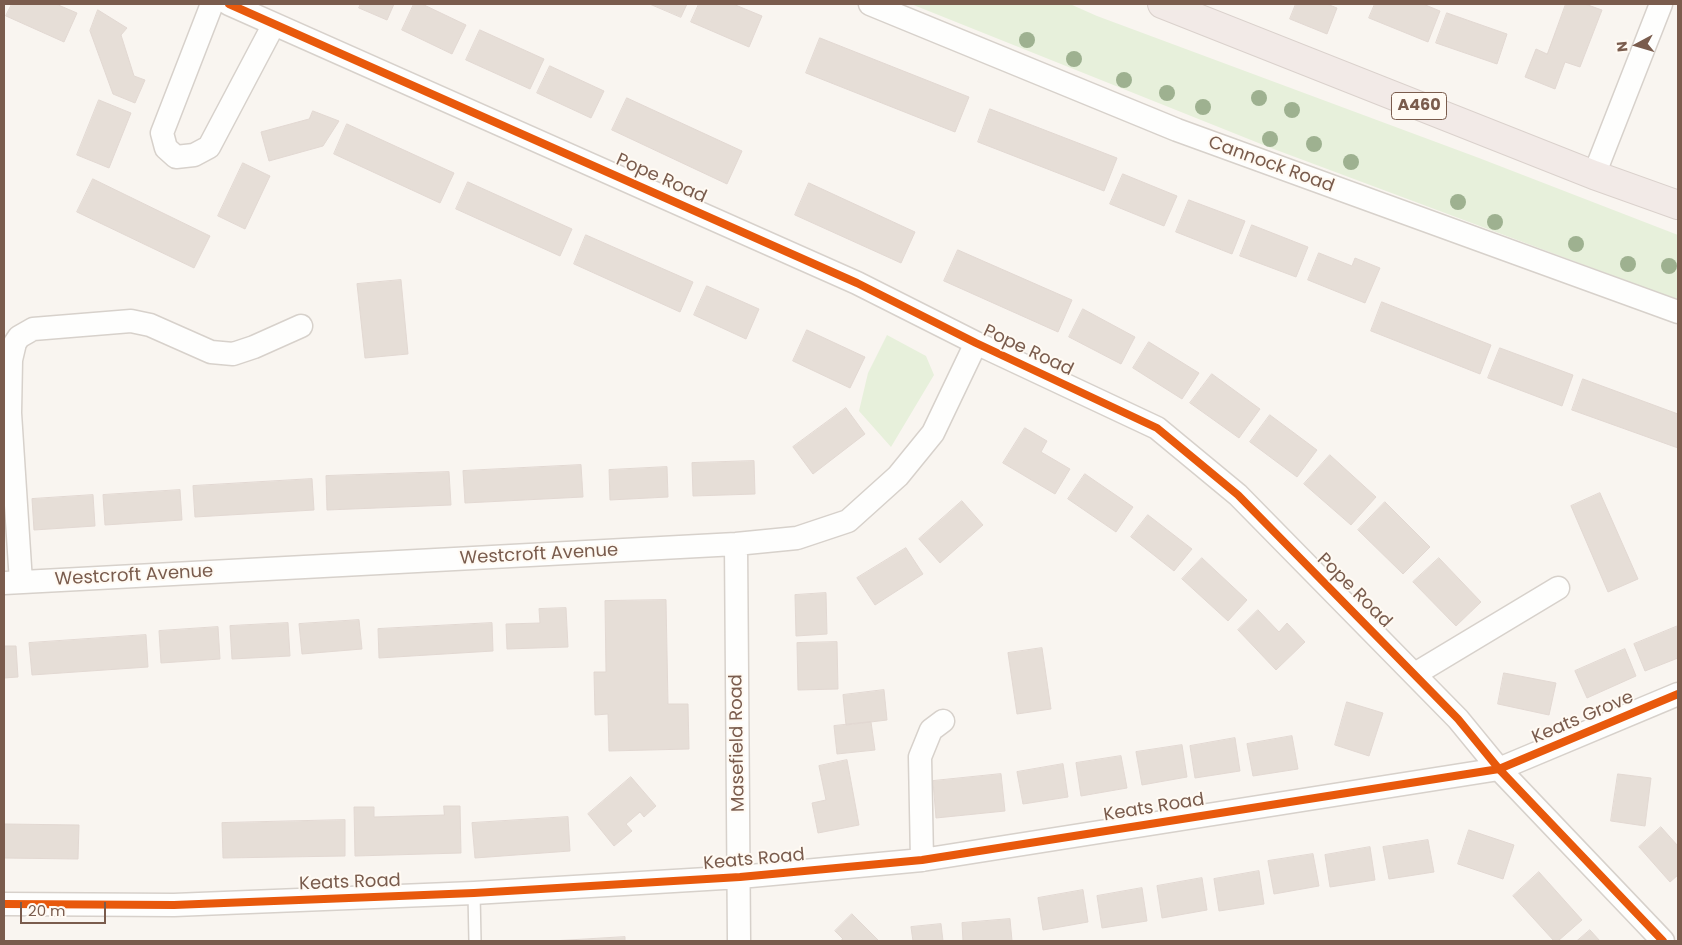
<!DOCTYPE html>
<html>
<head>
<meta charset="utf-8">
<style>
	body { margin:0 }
	#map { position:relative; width:1682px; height:945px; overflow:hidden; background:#f9f5f0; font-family:Poppins,sans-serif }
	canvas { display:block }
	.frame { position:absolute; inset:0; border:5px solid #7a5c4d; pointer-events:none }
	.north { position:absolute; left:1612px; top:20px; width:50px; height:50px; -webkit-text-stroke:4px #fffaf3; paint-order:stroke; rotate:264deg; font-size:14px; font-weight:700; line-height:20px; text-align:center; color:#7a5c4d }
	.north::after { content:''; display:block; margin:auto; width:18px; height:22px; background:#7a5c4d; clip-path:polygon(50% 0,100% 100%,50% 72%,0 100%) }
	.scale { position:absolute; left:20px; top:902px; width:86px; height:22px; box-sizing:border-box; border:2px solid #7a5c4d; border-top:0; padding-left:6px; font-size:15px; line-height:18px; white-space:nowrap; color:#7a5c4d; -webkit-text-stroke:4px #fffaf3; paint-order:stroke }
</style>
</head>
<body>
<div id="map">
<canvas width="1682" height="945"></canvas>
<div class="frame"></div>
<div class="north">N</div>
<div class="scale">20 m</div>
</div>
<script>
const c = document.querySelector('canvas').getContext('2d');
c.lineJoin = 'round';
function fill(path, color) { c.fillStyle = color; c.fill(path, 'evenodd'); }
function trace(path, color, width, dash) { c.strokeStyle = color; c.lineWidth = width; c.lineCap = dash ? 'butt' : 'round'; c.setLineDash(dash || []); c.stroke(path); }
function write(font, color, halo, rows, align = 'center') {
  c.font = font + ' Poppins,sans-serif'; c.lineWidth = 4; c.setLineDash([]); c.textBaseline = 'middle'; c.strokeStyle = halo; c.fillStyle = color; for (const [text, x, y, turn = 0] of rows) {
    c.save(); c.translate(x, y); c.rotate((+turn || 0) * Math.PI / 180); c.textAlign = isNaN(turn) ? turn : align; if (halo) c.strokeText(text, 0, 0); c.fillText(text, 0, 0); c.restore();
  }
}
const green = new Path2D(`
	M911 4H1070L1097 16 1479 158 1678 235V300L1271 148Z
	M887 335 926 356 934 375 891 447 859 411 868 373Z`);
const building = new Path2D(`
	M12 4H56L77 13 64 42 6 16Z
	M361 4H394L387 20 359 8Z
	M414 4H422L466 25 452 54 402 30Z
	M650 4H687L681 17Z
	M699 4H733L762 16 749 47 691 22Z
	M1296 4H1327L1337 8 1327 34 1290 19Z
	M1375 4H1423L1440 11 1428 42 1369 18Z
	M1566 4H1585L1602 10 1580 67 1565 62 1555 89 1525 77 1536 49 1547 54Z
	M98 10 127 28 121 35 134 76 145 80 135 103 113 94 90 31Z
	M1447 13 1507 34 1497 64 1436 43Z
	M480 30 544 59 530 89 466 60Z
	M820 38 969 97 955 132 806 73Z
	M550 66 604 91 591 118 537 93Z
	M627 98 742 151 727 184 612 130Z
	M99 100 131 113 109 168 77 155Z
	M990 109 1117 158 1104 191 978 142Z
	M313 111 339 121 323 146 269 161 261 132 309 119Z
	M347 124 454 173 440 203 334 154Z
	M243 163 270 176 245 229 218 216Z
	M1123 174 1177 196 1164 226 1110 204Z
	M93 179 210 236 194 268 77 212Z
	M468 182 572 229 560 256 456 209Z
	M809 183 915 232 901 263 795 215Z
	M1189 200 1245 221 1232 254 1176 232Z
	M1252 225 1308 247 1296 277 1240 256Z
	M586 235 693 282 680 312 574 264Z
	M958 250 1072 300 1058 332 944 281Z
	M1319 253 1352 266 1355 258 1380 268 1365 303 1308 280Z
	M401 280 408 354 365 358 357 284Z
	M707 286 759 309 746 339 694 315Z
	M1382 302 1491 345 1480 374 1371 331Z
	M1083 309 1135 337 1121 364 1069 337Z
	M807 330 865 357 850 388 793 361Z
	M1149 342 1199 373 1182 399 1133 368Z
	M1500 348 1573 375 1562 406 1488 378Z
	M1212 374 1260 409 1239 438 1190 403Z
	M1583 379 1678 414V448L1572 410Z
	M846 408 865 434 813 474 793 447Z
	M1270 415 1317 450 1297 477 1250 442Z
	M1025 428 1047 441 1041 452 1070 469 1055 494 1003 463Z
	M1330 455 1376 497 1351 525 1304 484Z
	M754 461 755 494 693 496 692 463Z
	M581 465 583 497 465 503 463 471Z
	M667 467 668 497 610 500 609 470Z
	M449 472 451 505 327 510 326 476Z
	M1085 474 1133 507 1116 532 1068 499Z
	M312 479 314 510 195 517 193 486Z
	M180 490 182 520 105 525 103 495Z
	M1600 493 1638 579 1608 592 1571 506Z
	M93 495 95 526 34 530 32 499Z
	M962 501 983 525 940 563 919 539Z
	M1385 502 1430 547 1403 574 1358 530Z
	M1148 515 1192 549 1174 571 1131 537Z
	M906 548 923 574 875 605 857 578Z
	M1202 558 1247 600 1228 621 1182 579Z
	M1439 558 1481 602 1456 626 1413 582Z
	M826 593 827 634 796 636 795 595Z
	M666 600 668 704H688L689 749 609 751 608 714 595 715 594 672H606L605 601Z
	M566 608 568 647 507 649 506 624 540 623 539 609Z
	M1258 610 1279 632 1287 623 1305 642 1276 670 1238 630Z
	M359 620 362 649 302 654 299 624Z
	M288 623 290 656 232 659 230 626Z
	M492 623 493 651 379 658 378 629Z
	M1678 626V658L1645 671 1634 644Z
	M218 627 220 659 161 663 159 631Z
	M146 635 148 667 32 675 29 643Z
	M837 642 838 689 798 690 797 643Z
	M4 646H16L18 677 4 678Z
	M1042 648 1051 709 1017 714 1008 653Z
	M1625 649 1636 676 1587 698 1575 671Z
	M1504 673 1556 683 1549 715 1498 704Z
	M884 690 887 720 846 725 843 695Z
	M1347 702 1383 713 1369 756 1335 745Z
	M871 722 875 750 837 754 834 726Z
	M1292 736 1298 769 1253 776 1247 744Z
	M1235 738 1240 771 1195 778 1190 746Z
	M1182 745 1187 777 1142 785 1136 752Z
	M1121 756 1127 788 1081 796 1076 763Z
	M847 760 859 825 818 833 812 803 826 800 819 766Z
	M1063 764 1068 797 1023 804 1017 772Z
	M1001 774 1005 811 936 818 933 781Z
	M1618 774 1651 778 1645 826 1611 821Z
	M631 777 656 806 644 817 640 812 626 824 632 831 614 846 588 814Z
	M444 806H460L461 853 355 856 354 807H374V817L444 815Z
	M568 817 570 851 475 858 472 823Z
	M345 820V856L223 858 222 823Z
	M4 824 79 825 78 859 4 858Z
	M1661 827 1678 846V875L1670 882 1639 847Z
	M1469 830 1514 845 1503 879 1458 864Z
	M1428 840 1434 872 1389 879 1383 847Z
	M1370 847 1375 880 1330 887 1325 855Z
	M1313 854 1319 886 1274 894 1268 861Z
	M1259 871 1264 904 1219 911 1214 879Z
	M1539 872 1582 920 1558 941H1554L1513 896Z
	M1202 878 1207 910 1162 918 1157 886Z
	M1142 888 1147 921 1102 928 1097 896Z
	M1083 890 1088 922 1043 930 1038 898Z
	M852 914 879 941H840L843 939 835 931Z
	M1010 919 1012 941H963L962 923Z
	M941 924 943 941H913L911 927Z
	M1590 930 1600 941H1577Z
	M625 937V941H552Z`);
const lane = new Path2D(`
	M474 893 475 941`);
const street = new Path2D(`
	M212 4 162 133 166 148 176 157 194 155 209 147 274 24
	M229 4 857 283 976 343 1157 428 1238 495 1458 719 1499 769 1663 941
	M870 4 1177 130 1678 312
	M1594 175 1661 4
	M736 544 739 941
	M21 582 10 413 11 360 15 343 19 337 33 329 131 321 150 325 211 352 233 354 254 347 301 326
	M4 583 736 544 797 538 848 521 898 476 933 433 976 343
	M1415 674 1558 588
	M922 860 920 757 931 730 943 721
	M4 904 174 905 474 893 740 877 922 860 1499 769 1678 694`);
const highway = new Path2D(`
	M1162 4 1594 175 1678 205`);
const cycleway = new Path2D(`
	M229 4 857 283 976 343 1157 428 1238 495 1458 719 1499 769 1663 941
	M4 904 174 905 474 893 740 877 922 860 1499 769 1678 694`);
const trees = [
	[1027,40],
	[1074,59],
	[1124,80],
	[1167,93],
	[1259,98],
	[1203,107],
	[1292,110],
	[1270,139],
	[1314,144],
	[1351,162],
	[1458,202],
	[1495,222],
	[1576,244],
	[1628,264],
	[1669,266]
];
const shields = [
	[1419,106,55]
];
const shieldNames = [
	["A460",1419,106]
];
const streetNames = [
	["Cannock Road",1271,165,20],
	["Pope Road",661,179,24],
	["Pope Road",1028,351,25],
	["Westcroft Avenue",539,555,-3],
	["Westcroft Avenue",134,576,-3],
	["Pope Road",1354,591,45],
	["Keats Grove",1583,718,-23],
	["Masefield Road",738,743,-91],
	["Keats Road",1154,808,-9],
	["Keats Road",754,860,-5],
	["Keats Road",350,883,-2]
];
fill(green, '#e7f0db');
fill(building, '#e6ded7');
trace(building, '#e2d8d2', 1);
trace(lane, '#d7d1cb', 14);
trace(street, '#d7d1cb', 25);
trace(highway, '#dad1cc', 30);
trace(lane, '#fefefd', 11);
trace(street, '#fefefd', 22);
trace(highway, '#f2eae7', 28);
trace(cycleway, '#e8590c', 8);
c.fillStyle = '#9eb190';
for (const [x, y] of trees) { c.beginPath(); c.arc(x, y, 8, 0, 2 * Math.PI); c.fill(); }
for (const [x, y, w] of shields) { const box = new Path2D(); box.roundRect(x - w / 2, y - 13.5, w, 27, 4); c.fillStyle = '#fffaf3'; c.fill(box); trace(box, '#7a5c4d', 1); }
write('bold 16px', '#7a5c4d', null, shieldNames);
write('18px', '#7a5c4d', '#fffaf3', streetNames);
</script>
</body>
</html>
